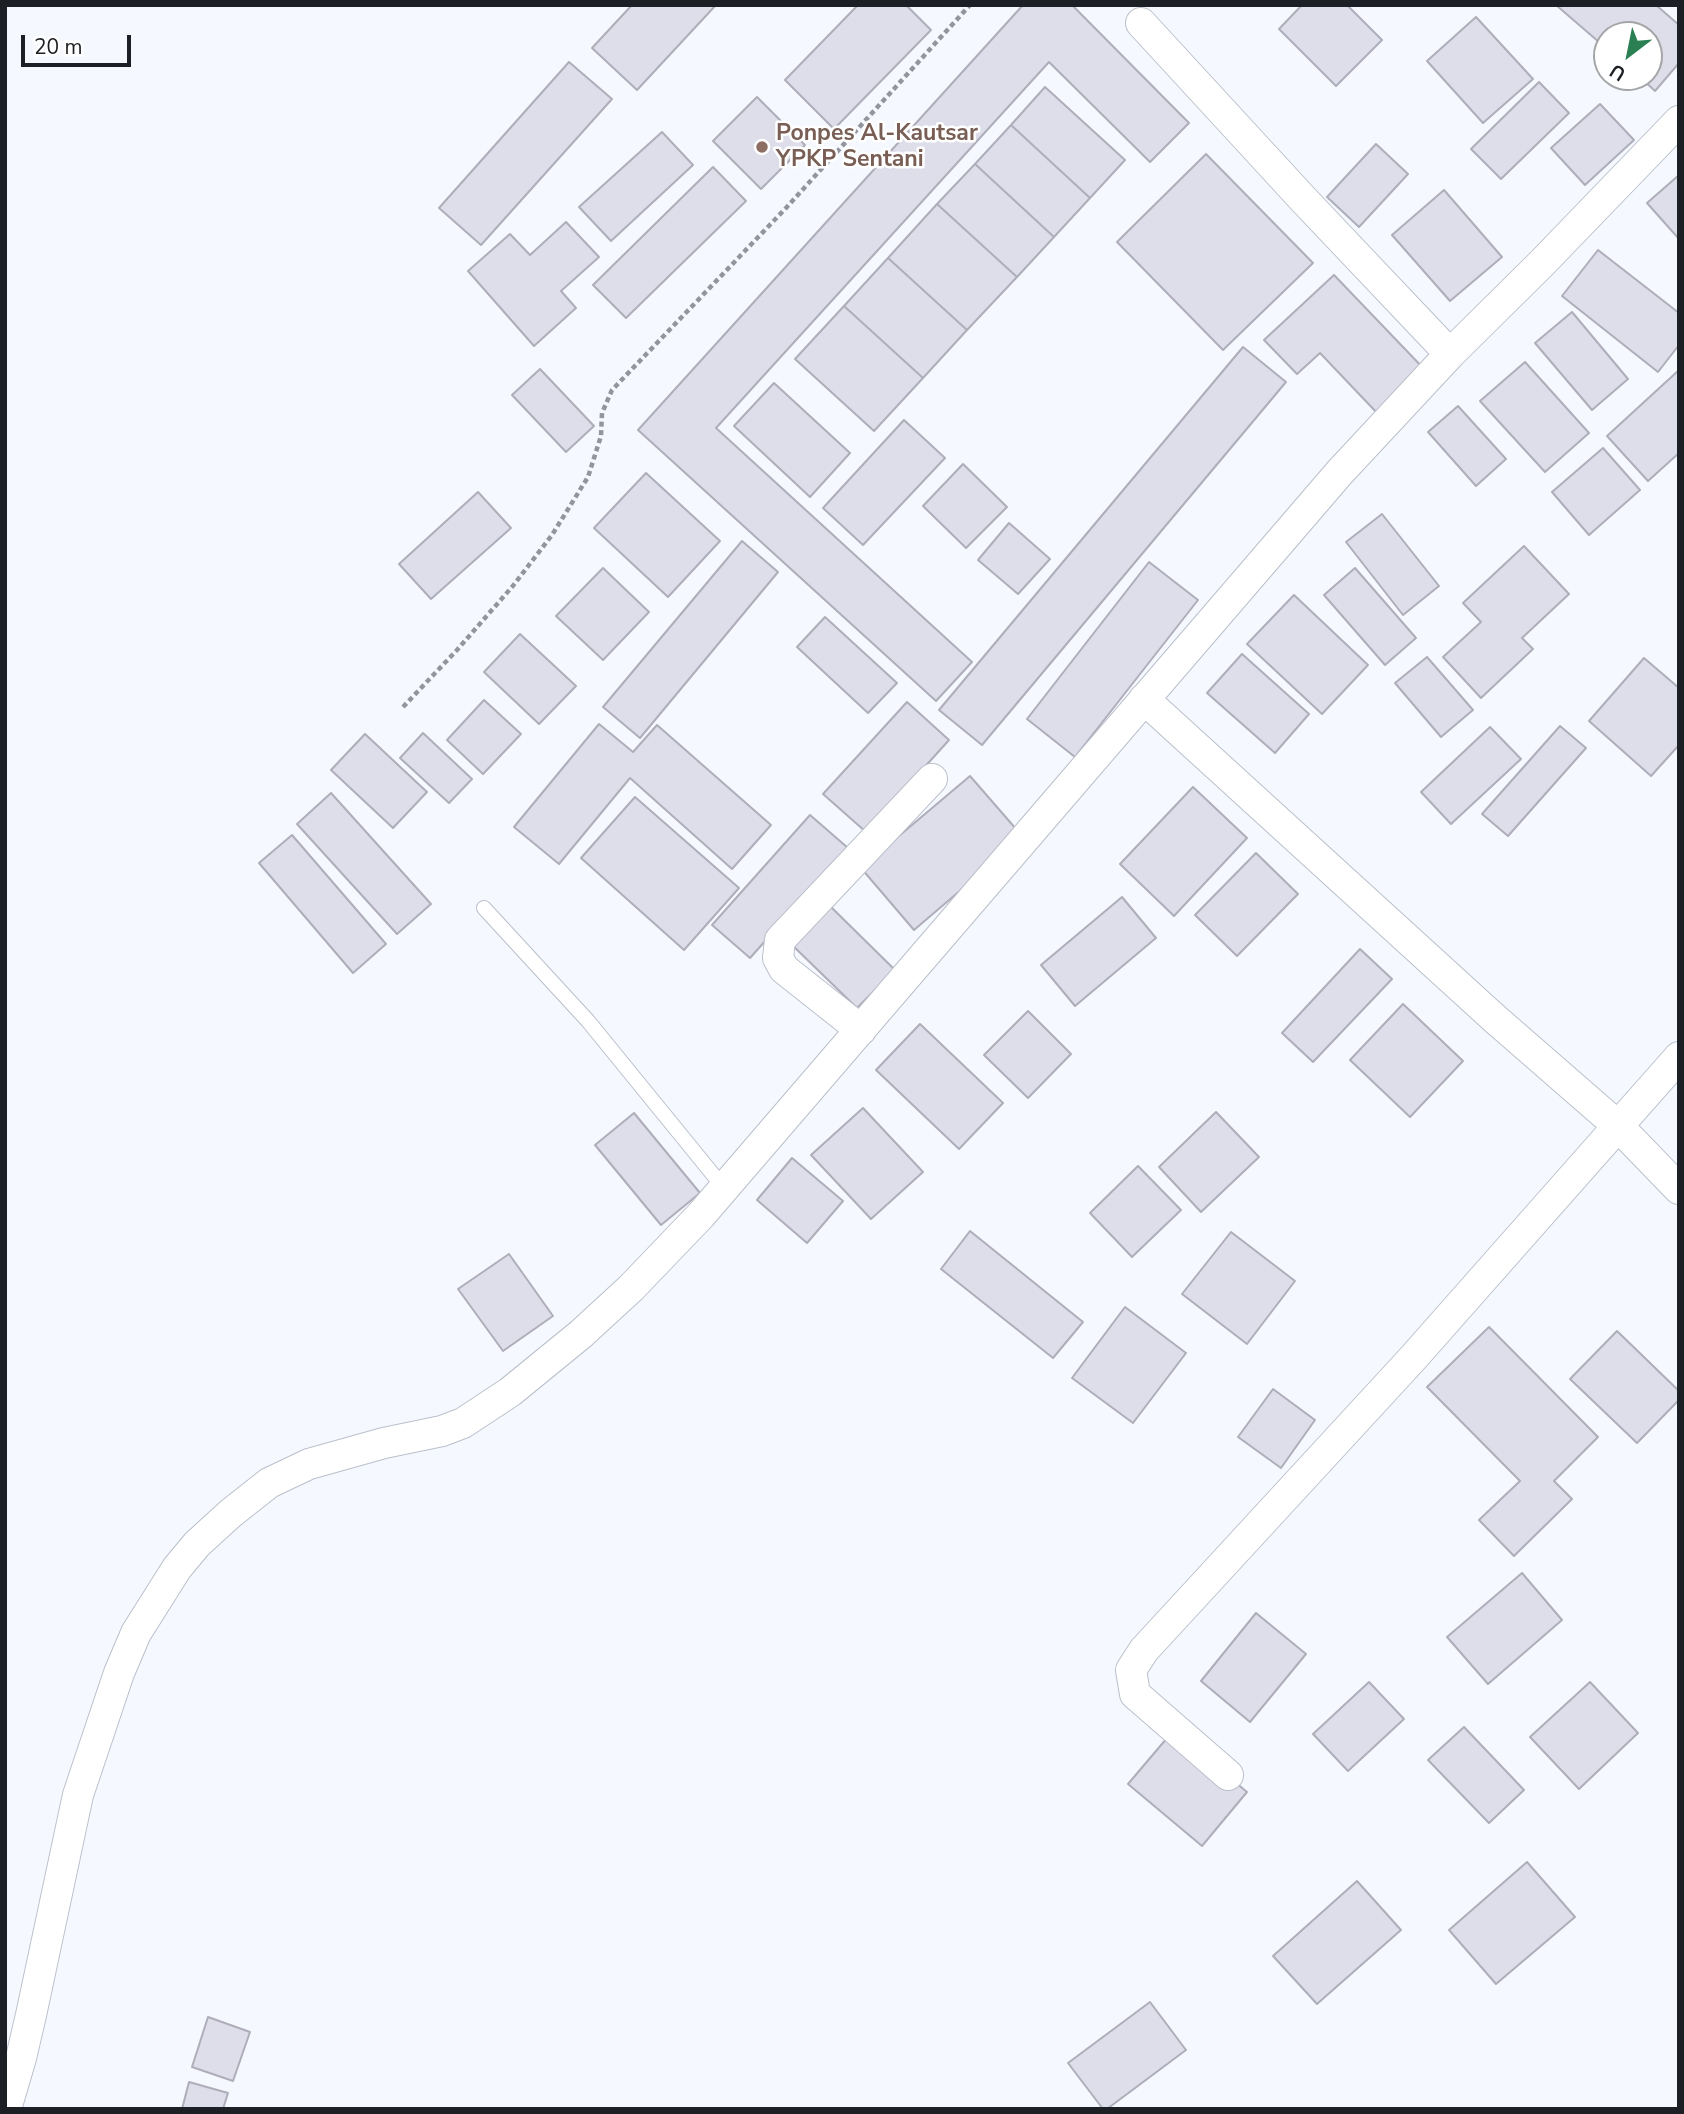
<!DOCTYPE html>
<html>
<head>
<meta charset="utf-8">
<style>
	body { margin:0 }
	#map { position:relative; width:1684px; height:2114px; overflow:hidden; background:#f5f8ff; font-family:"Nunito Sans",sans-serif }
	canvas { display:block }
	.frame { position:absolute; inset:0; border:7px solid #1c1f23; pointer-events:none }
	.north { position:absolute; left:1593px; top:21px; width:70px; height:70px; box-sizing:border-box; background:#fff; border:2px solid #a4a5a7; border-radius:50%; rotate:212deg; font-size:19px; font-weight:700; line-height:28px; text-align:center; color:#1c1f23 }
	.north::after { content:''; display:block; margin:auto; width:24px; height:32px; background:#2a7f53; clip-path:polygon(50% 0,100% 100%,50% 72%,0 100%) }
	.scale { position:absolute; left:21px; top:35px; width:110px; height:32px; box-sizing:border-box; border:4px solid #1c1f23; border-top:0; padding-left:9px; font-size:21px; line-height:24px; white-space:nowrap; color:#1c1f23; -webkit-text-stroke:5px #fff; paint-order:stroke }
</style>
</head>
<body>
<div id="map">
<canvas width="1684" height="2114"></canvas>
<div class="frame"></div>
<div class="north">U</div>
<div class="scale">20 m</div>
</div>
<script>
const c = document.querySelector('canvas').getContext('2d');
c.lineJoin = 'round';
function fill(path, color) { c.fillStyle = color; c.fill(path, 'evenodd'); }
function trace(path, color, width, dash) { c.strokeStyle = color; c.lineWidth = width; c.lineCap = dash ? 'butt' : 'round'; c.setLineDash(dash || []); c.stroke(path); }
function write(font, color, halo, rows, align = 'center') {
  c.font = font + ' "Nunito Sans",sans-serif'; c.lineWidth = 5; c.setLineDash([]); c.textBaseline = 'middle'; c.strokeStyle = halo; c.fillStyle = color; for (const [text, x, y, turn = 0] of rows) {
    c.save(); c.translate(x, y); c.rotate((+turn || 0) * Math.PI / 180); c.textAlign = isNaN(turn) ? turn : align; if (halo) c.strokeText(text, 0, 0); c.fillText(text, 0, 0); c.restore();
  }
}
const building = new Path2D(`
	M632 5H716L637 90 592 48Z
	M858 5H906L931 30 834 129 785 80Z
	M1023 5H1072L1189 123 1150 162 1049 62 716 428 972 662 936 701 638 430Z
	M1302 5H1347L1382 40 1336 86 1279 29Z
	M1556 5H1656L1679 25V63L1655 91 1640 77H1649V35H1607V49Z
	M1476 17 1533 79 1483 123 1427 61Z
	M569 62 612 99 481 245 439 208Z
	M1539 82 1569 113 1501 179 1471 149Z
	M1045 87 1125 160 1090 198 1011 125Z
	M757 97 805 145 761 189 713 141Z
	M1600 104 1634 140 1585 185 1551 148Z
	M1011 125 1090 198 1054 237 975 164Z
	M662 132 693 165 611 241 579 207Z
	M1376 144 1408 174 1359 227 1327 197Z
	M1206 154 1313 263 1223 350 1117 242Z
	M975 164 1054 237 1017 277 937 204Z
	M713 167 746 201 626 318 593 285Z
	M1679 175V239L1647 203Z
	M1444 190 1502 257 1450 301 1392 235Z
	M937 204 1017 277 967 330 888 258Z
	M566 222 599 257 561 291 576 308 534 346 468 271 510 234 530 255Z
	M1598 250 1679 313V345L1658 372 1562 296Z
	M888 258 967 330 923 378 844 306Z
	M1334 275 1426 371 1379 415 1320 353 1297 374 1264 340Z
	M844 306 923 378 874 431 795 359Z
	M1572 312 1628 379 1592 410 1535 343Z
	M1243 347 1286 382 982 745 939 710Z
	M1525 362 1589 433 1545 472 1480 401Z
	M540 369 594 426 566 452 512 395Z
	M1679 370V453L1648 481 1607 436Z
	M774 383 850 453 810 497 734 426Z
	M1458 406 1506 459 1476 486 1428 432Z
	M904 420 945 458 863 545 823 508Z
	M1603 448 1640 490 1589 535 1552 492Z
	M963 464 1007 507 966 548 923 506Z
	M646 473 720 541 668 597 594 528Z
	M478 492 511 528 431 599 399 564Z
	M1382 514 1439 586 1403 615 1346 542Z
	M1009 523 1050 559 1018 594 978 560Z
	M742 541 778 572 640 738 603 707Z
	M1524 546 1569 594 1522 638 1533 649 1481 698 1443 657 1481 622 1463 603Z
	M1149 562 1198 600 1075 757 1027 719Z
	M603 568 649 612 603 660 556 616Z
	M1355 568 1416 638 1385 665 1324 595Z
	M1294 595 1368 665 1322 714 1247 644Z
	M825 617 897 683 868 713 797 647Z
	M520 634 576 686 539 724 484 672Z
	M1242 654 1309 714 1275 753 1207 693Z
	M1427 657 1473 710 1441 737 1395 683Z
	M1644 658 1679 688V745L1651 776 1589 721Z
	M484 700 521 734 483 774 447 740Z
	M907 702 949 740 866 832 823 794Z
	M599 724 633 752 657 725 771 825 732 869 630 778 559 864 514 827Z
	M1560 726 1586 748 1508 836 1482 814Z
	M1490 727 1521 759 1451 824 1421 792Z
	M423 733 472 779 449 803 400 758Z
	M365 734 427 792 393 828 331 770Z
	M970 776 1023 837 914 930 861 868Z
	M1193 787 1247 838 1174 916 1120 864Z
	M331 793 431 904 397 934 297 824Z
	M635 797 739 888 684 950 581 858Z
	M810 815 848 848 750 958 712 925Z
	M292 835 386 944 353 973 259 863Z
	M1256 853 1298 894 1237 956 1195 915Z
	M1122 897 1156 938 1075 1006 1041 965Z
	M828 904 895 970 857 1008 790 943Z
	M1360 949 1392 979 1313 1062 1282 1033Z
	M1403 1004 1463 1061 1410 1117 1350 1060Z
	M1028 1011 1071 1054 1028 1098 984 1055Z
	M920 1024 1003 1103 959 1149 876 1070Z
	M863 1108 923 1172 871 1219 811 1155Z
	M1216 1112 1259 1157 1201 1212 1159 1167Z
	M634 1113 700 1193 661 1225 595 1145Z
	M792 1158 843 1201 807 1243 757 1200Z
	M1138 1166 1181 1210 1132 1257 1090 1213Z
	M970 1231 1083 1322 1053 1358 941 1269Z
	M1231 1232 1295 1281 1247 1344 1182 1294Z
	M509 1254 553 1316 503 1351 458 1289Z
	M1125 1307 1186 1353 1133 1423 1072 1378Z
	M1489 1327 1598 1437 1554 1481 1572 1499 1514 1556 1479 1520 1520 1481 1427 1387Z
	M1617 1331 1679 1391V1400L1637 1443 1570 1379Z
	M1273 1389 1315 1420 1281 1468 1238 1437Z
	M1522 1573 1562 1620 1488 1684 1447 1637Z
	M1256 1613 1306 1654 1250 1722 1201 1681Z
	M1369 1682 1404 1719 1348 1771 1313 1734Z
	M1590 1682 1638 1733 1579 1789 1530 1737Z
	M1464 1727 1524 1790 1489 1823 1428 1760Z
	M1173 1731 1247 1792 1202 1846 1128 1784Z
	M1527 1862 1575 1917 1496 1984 1449 1930Z
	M1357 1881 1401 1930 1317 2004 1273 1956Z
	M1150 2002 1186 2050 1107 2109H1103L1068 2063Z
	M208 2017 250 2032 233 2081 192 2067Z
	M189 2082 228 2093 223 2109H182Z`);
const path = new Path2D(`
	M403 707 457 650 512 587 552 535 588 477 601 436 602 413 612 390 786 208 970 5`);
const lane = new Path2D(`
	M484 908 588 1021 724 1188`);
const street = new Path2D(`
	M1141 23 1303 199 1450 354
	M1144 699 1494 1018 1618 1126 1679 1189
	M861 1030 784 969 778 958 780 940 932 779
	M1228 1775 1135 1694 1131 1670 1144 1650 1413 1358 1679 1057
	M6 2109 21 2058 31 2015 78 1795 119 1673 136 1633 177 1568 197 1544 231 1513 269 1483 309 1464 384 1443 442 1431 463 1423 510 1392 581 1334 631 1288 701 1215 1340 472 1450 354 1543 262 1679 121`);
const markers = [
	[762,147,7,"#8d6e63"]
];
const educationNames = [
	["Ponpes Al-Kautsar",776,134],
	["YPKP Sentani",776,160]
];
fill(building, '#dedeea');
trace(building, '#aeadb9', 2);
trace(lane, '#bac0cb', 16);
trace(street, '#bac0cb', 32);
trace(path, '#92959b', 4.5, [5, 3.5]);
trace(lane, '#fff', 14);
trace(street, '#fff', 30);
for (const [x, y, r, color] of markers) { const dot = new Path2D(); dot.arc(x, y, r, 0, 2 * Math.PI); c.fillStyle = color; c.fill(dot); trace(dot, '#fff', 2.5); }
write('bold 23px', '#785e54', '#fff', educationNames, 'left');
</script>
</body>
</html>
